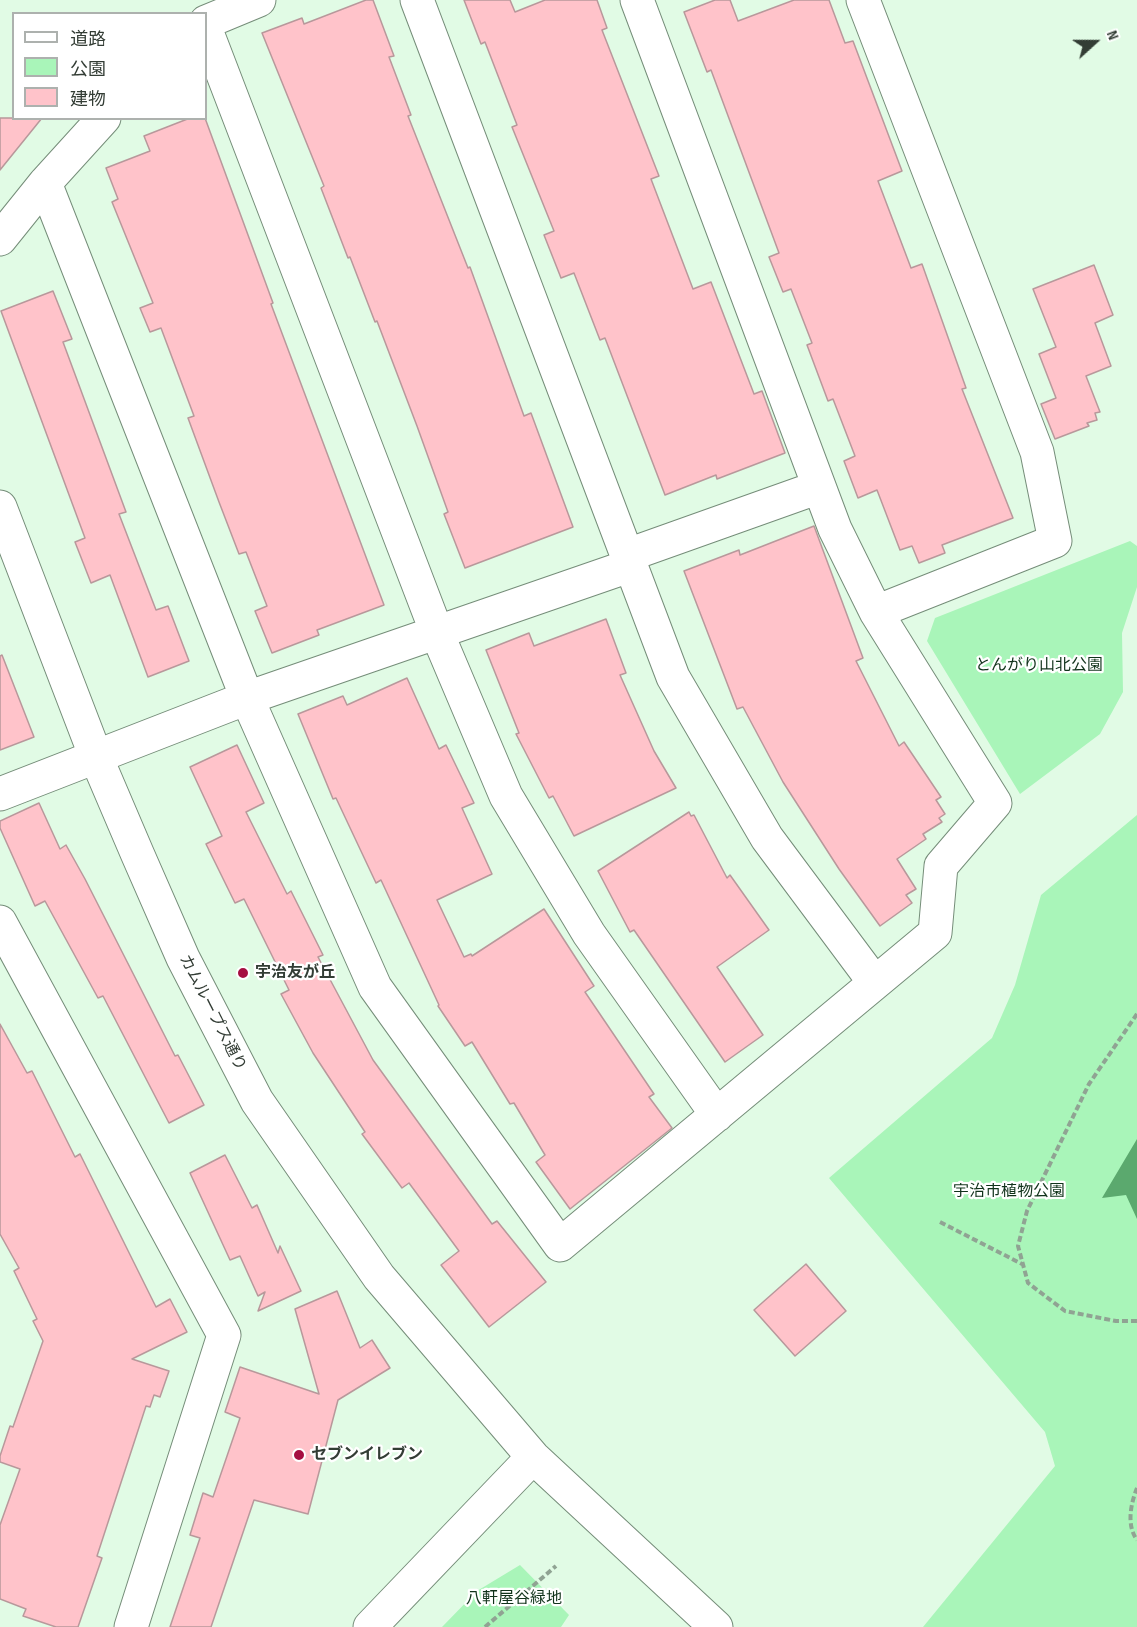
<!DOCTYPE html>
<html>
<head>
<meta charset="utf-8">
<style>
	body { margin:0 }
	#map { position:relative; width:1137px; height:1627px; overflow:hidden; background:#e1fbe5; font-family:"Sofia Sans Condensed","Noto Sans JP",sans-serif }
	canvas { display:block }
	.legend { position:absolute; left:12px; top:12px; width:195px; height:108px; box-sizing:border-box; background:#fff; border:2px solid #adb1ae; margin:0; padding:8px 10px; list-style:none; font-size:18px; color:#333d35 }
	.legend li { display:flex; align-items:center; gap:12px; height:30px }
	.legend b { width:30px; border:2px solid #adb1ae }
	.north { position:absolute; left:1065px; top:12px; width:60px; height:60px; -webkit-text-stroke:4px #fff; paint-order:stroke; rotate:69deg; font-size:16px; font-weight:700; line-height:24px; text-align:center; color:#333d35 }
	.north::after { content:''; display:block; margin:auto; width:21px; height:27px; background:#333d35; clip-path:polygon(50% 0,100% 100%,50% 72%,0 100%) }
</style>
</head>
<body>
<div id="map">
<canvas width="1137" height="1627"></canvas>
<ul class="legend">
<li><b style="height:8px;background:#fff"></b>道路</li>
<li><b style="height:16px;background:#a9f5b9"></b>公園</li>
<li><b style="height:16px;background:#ffc3ca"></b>建物</li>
</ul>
<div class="north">N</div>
</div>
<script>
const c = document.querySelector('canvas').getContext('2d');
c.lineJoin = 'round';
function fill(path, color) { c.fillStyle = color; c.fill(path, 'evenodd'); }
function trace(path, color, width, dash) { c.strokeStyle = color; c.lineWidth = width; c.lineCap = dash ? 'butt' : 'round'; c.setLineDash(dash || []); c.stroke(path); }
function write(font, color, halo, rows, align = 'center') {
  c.font = font + ' "Sofia Sans Condensed","Noto Sans JP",sans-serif'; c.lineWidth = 4.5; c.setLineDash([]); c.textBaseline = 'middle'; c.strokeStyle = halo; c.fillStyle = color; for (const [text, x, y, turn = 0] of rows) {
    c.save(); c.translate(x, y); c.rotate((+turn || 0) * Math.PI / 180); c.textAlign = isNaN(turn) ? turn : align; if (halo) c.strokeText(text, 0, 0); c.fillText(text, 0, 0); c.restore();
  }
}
const green = new Path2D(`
	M1130 541 1137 546V587L1122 633 1123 692 1100 734 1020 794 927 641 935 618Z
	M1137 815V1627H923L1055 1466 1045 1432 829 1178 992 1038 1015 985 1041 895Z
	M520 1565 569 1615 561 1627H442L477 1591Z`);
const water = new Path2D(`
	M1137 1139V1219L1126 1195 1102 1198Z`);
const building = new Path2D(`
	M366 0H373L394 56 389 57 411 115 408 116 468 268 470 267 524 416 531 413 573 527 465 568 444 514 448 512 417 426 377 321 375 322 350 257 348 258 321 188 324 186 262 33 302 18 304 24Z
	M464 0H510L515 12 545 0H597L607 28 602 30 659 176 651 179 693 289 711 282 754 394 762 391 785 453 717 479 716 475 665 495 605 338 600 340 574 273 561 278 544 235 554 231 512 127 517 125 485 42 481 44Z
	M715 0H730L738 21 794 0H829L845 43 853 41 902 171 878 181 911 268 922 264 966 388 962 389 1013 518 942 545 945 553 919 563 912 546 900 550 877 490 858 498 844 461 855 456 833 399 828 401 807 345 812 343 791 289 783 292 769 257 779 253 711 70 707 72 684 12Z
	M0 118H42L0 170Z
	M190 118H205L273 303 271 304 384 605 317 630 319 635 272 653 255 611 267 606 246 552 239 554 219 502 188 418 194 416 161 328 150 332 140 308 153 303 112 202 118 199 106 168 150 151 144 136Z
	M1094 265 1113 315 1095 323 1111 366 1086 376 1100 412 1095 413 1097 420 1087 423 1089 426 1055 439 1041 404 1056 398 1039 354 1056 347 1033 289Z
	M53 291 72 339 63 342 126 512 119 514 156 610 168 606 189 661 148 677 110 575 91 583 75 542 85 538 1 311Z
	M814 526 863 658 856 661 899 746 904 742 941 797 936 800 945 814 939 818 942 822 923 834 926 839 897 859 916 889 906 895 912 903 880 926 839 869 783 782 743 707 737 709 684 571 739 550 740 555Z
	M606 619 626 673 620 675 654 751 676 788 574 836 553 796 549 798 516 734 519 733 486 650 529 633 534 646Z
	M2 655 34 737 0 750V656Z
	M407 678 439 749 446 745 474 803 462 808 492 874 437 900 464 957 471 954 472 956 544 909 594 986 585 992 654 1094 649 1097 672 1128 570 1209 536 1162 545 1155 514 1103 510 1104 472 1042 465 1046 438 1006 439 1005 381 880 376 883 336 798 333 799 298 714 343 696 347 705Z
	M237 745 264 803 246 812 287 894 291 891 323 955 318 957 373 1060 492 1224 497 1221 546 1282 489 1327 441 1265 459 1251 409 1183 402 1188 362 1134 365 1132 313 1053 281 994 289 990 244 899 235 903 206 844 222 836 190 767Z
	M39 803 60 849 66 845 85 879 175 1056 178 1055 204 1105 169 1123 103 996 98 998 45 901 35 906 0 828V821Z
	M689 812 691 816 694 815 727 878 730 875 769 930 717 967 763 1035 725 1062 634 930 630 932 598 871Z
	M0 1024 27 1073 32 1071 75 1157 80 1154 156 1307 170 1299 187 1332 132 1359 169 1371 160 1397 154 1395 150 1407 146 1406 97 1556 102 1558 78 1627H56L23 1616 26 1609 0 1599V1525L20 1469 0 1462V1456L10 1426 13 1427 43 1341 33 1321 37 1319 14 1271 19 1268 0 1234Z
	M225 1155 252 1208 257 1205 278 1253 280 1246 301 1291 258 1311 265 1292 258 1296 240 1256 230 1260 190 1173Z
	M806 1264 846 1311 795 1356 754 1310Z
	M337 1291 360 1348 372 1340 390 1368 338 1400 308 1514 254 1500 211 1627H170L200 1538 190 1535 203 1493 213 1497 240 1418 225 1412 240 1367 319 1394 295 1309Z`);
const path = new Path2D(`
	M1137 1014 1089 1084 1027 1211 1018 1246 1028 1283 1065 1311 1116 1321H1137
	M940 1222 1022 1264
	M1137 1488C1131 1503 1126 1525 1137 1540
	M485 1627 556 1566`);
const street = new Path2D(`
	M417 0 673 677 767 838 875 983
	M863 0 1037 452 1055 541 876 612
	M206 22 259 0
	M206 30 437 633 506 796 589 934 717 1115
	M45 183 247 698 375 987 560 1245 935 933 941 866 995 803 876 612 835 529 637 0
	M0 239 45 183 104 118
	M628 555 819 487
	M0 794 247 698 632 565
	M0 922 224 1335 131 1627`);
const secondary = new Path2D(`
	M0 507 96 757 137 853 183 958 257 1101 379 1277 533 1457 716 1627
	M370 1627 533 1457`);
const markers = [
	[243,973,6,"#a60e41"],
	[299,1455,6,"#a60e41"]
];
const parkNames = [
	["とんがり山北公園",1039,666],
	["宇治市植物公園",1009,1192],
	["八軒屋谷緑地",514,1599]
];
const poiNames = [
	["宇治友が丘",255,973],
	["セブンイレブン",311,1455]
];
const streetNames = [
	["カムループス通り",212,1013,63]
];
fill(green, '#a9f5b9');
fill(water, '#5ba96e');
fill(building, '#ffc3ca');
trace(building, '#b8989b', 1.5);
trace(street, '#758d79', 35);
trace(secondary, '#758d79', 35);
trace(path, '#90a393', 4, [6, 3]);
trace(street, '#fff', 33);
trace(secondary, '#fff', 33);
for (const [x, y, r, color] of markers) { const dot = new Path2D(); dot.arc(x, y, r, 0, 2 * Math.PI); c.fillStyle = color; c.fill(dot); trace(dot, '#fff', 2); }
write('16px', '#11331b', '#fff', parkNames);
write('bold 16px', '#333d35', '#fff', poiNames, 'left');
write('16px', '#333d35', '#fff', streetNames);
</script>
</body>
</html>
